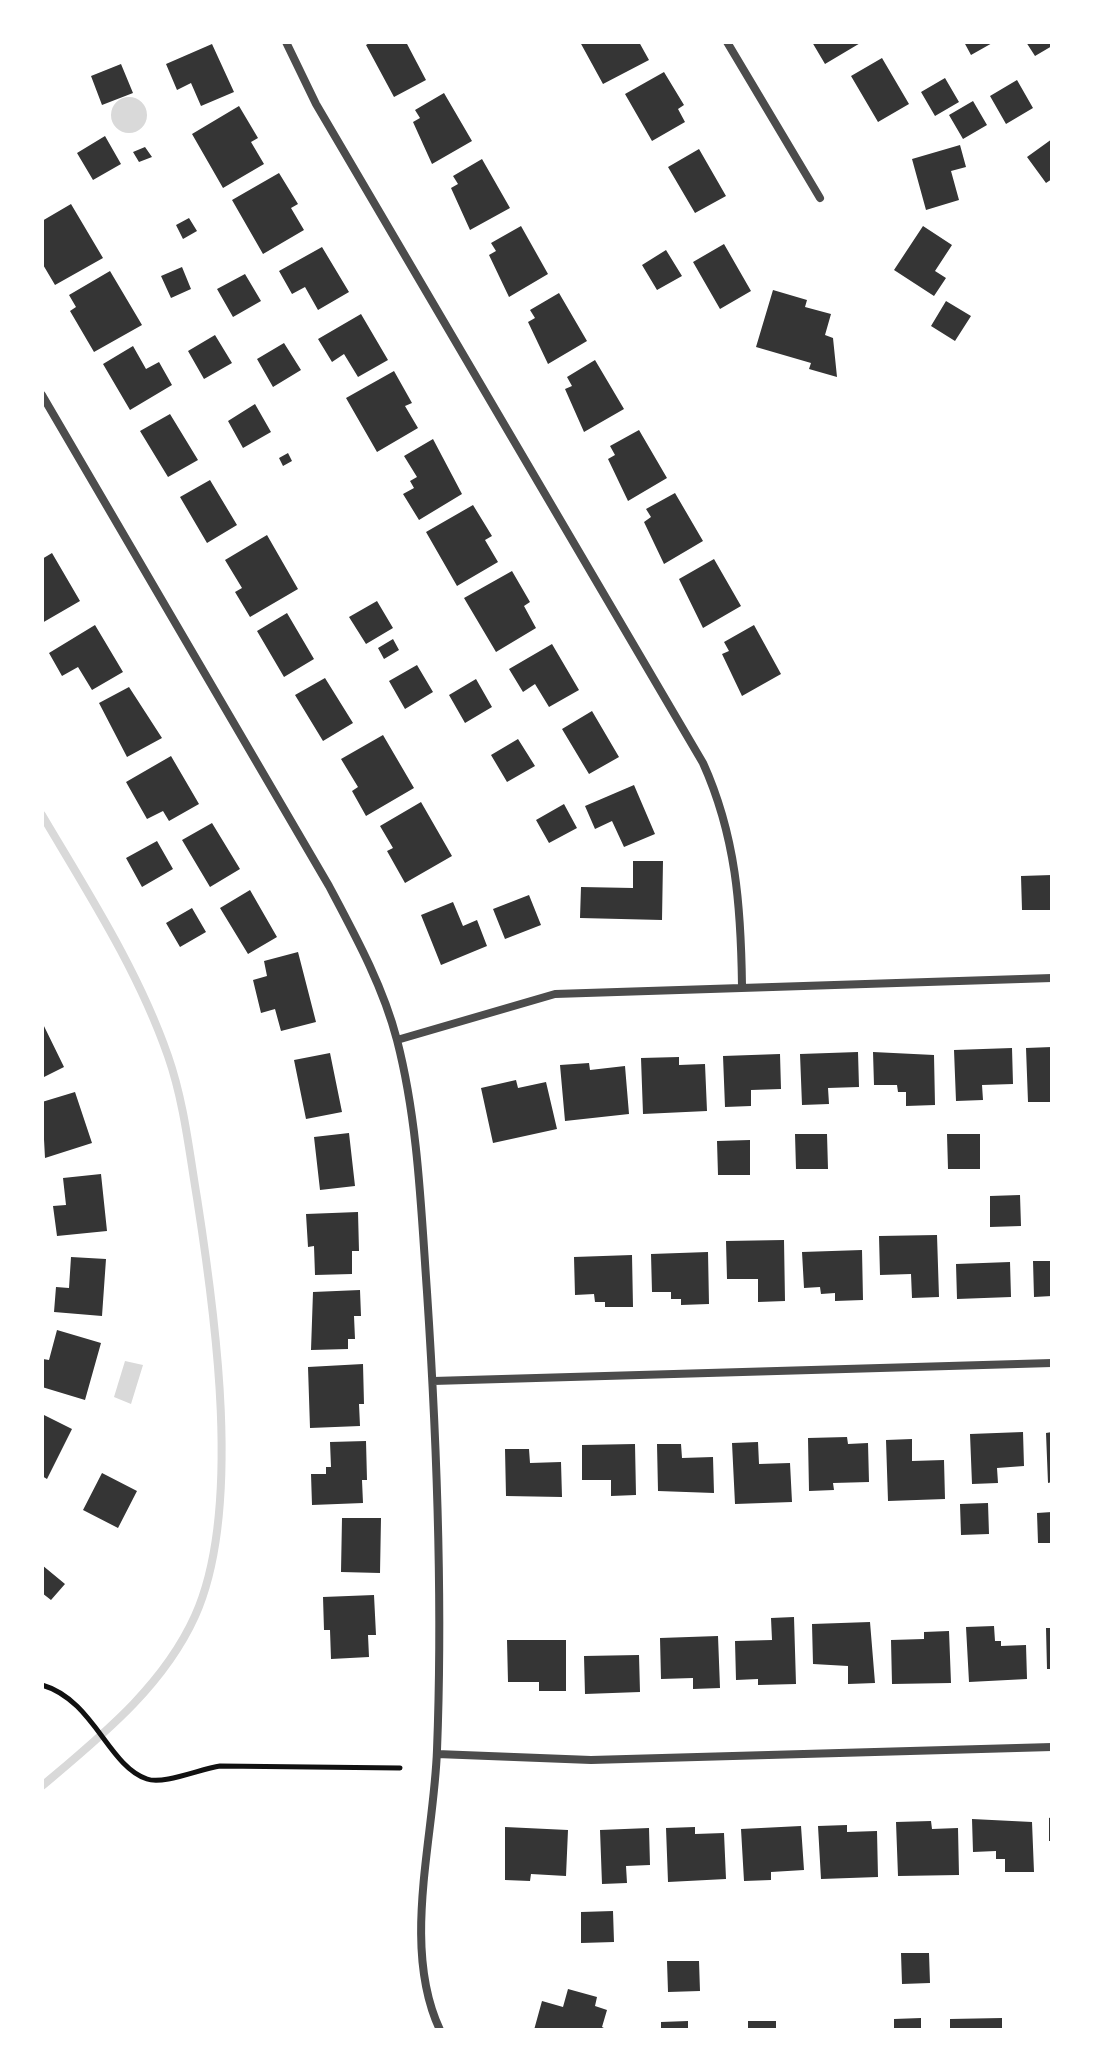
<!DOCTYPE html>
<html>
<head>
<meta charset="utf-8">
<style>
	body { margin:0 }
	#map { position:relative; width:1094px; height:2072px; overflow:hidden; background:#fff; font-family:"Nunito Sans",sans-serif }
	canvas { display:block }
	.frame { position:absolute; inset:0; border:44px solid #fff; pointer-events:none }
</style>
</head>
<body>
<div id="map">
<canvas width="1094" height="2072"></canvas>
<div class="frame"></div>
</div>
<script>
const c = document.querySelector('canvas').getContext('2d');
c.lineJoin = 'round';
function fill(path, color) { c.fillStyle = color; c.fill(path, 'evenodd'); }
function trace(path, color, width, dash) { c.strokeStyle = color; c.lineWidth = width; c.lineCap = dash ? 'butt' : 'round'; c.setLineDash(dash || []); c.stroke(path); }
const water = new Path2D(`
	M111 115a18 18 0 1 1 36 0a18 18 0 1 1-36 0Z
	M125 1361 143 1365 131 1404 114 1397Z`);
const stream = new Path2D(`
	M42 815C88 893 138 970 168 1056 184 1102 189 1150 197 1198 215 1313 243 1510 195 1616 163 1687 100 1737 42 1786`);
const building = new Path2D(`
	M371 42H406L426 80 394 97 366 45Z
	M580 42H639L649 60 603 84Z
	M812 42H862L825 64Z
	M964 42H994L971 55Z
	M1026 42H1052V46L1035 56Z
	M212 44 234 92 201 106 191 83 177 90 166 64Z
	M882 58 909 104 878 122 851 76Z
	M121 64 133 93 102 105 91 76Z
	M664 72 684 105 678 109 685 122 652 141 625 94Z
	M945 78 959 102 935 116 921 92Z
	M1017 80 1033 108 1006 124 990 96Z
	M444 93 472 141 432 164 413 122 420 118 415 110Z
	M973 101 987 125 963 139 949 115Z
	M239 106 258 138 251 142 264 164 223 188 192 134Z
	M105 136 121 164 93 180 77 153Z
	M1052 139V179L1046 183 1027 157Z
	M960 145 966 167 951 171 959 200 926 210 912 159Z
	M145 147 152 157 139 162 133 152Z
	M699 149 726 196 695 213 668 167Z
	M482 159 510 208 470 230 451 188 458 184 453 176Z
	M279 173 298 204 291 208 304 230 263 254 232 200Z
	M71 204 103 258 55 285 42 263V221Z
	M189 218 197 231 183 239 176 225Z
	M521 226 548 274 509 297 489 255 496 251 491 243Z
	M923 226 952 245 935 271 946 278 934 296 894 270Z
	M724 244 751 291 720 309 693 262Z
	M322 247 349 292 318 310 305 287 292 294 279 271Z
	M666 250 682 276 657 290 642 265Z
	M182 267 191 289 171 298 161 276Z
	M110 271 142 325 94 352 70 311 76 307 69 295Z
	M245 274 261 301 233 317 217 289Z
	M773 290 807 300 805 307 831 314 825 335 833 338 837 377 809 369 811 363 756 347Z
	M559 293 587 341 548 364 528 322 535 318 530 310Z
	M946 301 971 316 955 341 931 326Z
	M361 314 388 360 358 377 344 354 332 362 318 339Z
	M215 335 232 363 204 379 188 351Z
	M284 343 301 370 273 387 257 359Z
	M133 346 146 369 159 362 172 385 130 410 103 364Z
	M595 360 624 409 584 432 565 389 572 386 567 377Z
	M394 371 412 403 405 406 418 428 377 452 346 398Z
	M255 404 271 432 243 448 228 421Z
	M170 414 198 460 168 477 140 431Z
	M639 430 667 478 628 501 608 459 615 455 610 446Z
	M433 439 462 494 419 520 403 494 414 488 410 481 417 477 404 456Z
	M288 453 292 461 283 466 279 458Z
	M210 480 237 525 207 543 180 497Z
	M675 493 703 541 664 564 644 522 651 517 646 509Z
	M473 505 492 536 485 540 498 562 457 586 426 532Z
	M267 535 298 589 250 617 235 592 242 588 225 560Z
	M52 553 80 601 42 623V559Z
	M714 559 741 606 703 628 679 579Z
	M512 571 530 602 524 606 536 628 496 652 464 598Z
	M377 601 393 628 366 644 349 617Z
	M287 613 314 659 284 677 257 631Z
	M95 625 123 672 92 690 78 667 62 676 49 653Z
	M754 625 781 674 742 696 722 654 729 651 724 642Z
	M393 639 399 650 384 659 378 648Z
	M552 644 579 690 549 707 535 684 523 692 509 669Z
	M417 665 433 692 405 709 389 681Z
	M325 678 353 723 323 741 295 695Z
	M476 679 492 707 465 723 449 695Z
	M129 687 162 738 127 757 99 703Z
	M592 711 619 757 589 774 562 729Z
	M383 735 414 788 366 816 352 791 358 787 341 759Z
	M518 739 535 766 507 782 491 755Z
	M171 756 199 804 169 821 163 811 147 819 126 782Z
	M634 785 655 834 624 847 612 821 595 829 585 806Z
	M421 802 452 856 405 883 387 851 393 848 380 826Z
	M564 804 577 828 549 843 536 820Z
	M212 823 240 869 210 887 182 840Z
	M157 841 173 869 142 887 126 858Z
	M633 861H663L662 920 580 918 581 887 633 888Z
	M1052 875V910H1022L1021 876Z
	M250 890 277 937 248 954 220 908Z
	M529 895 541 925 505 939 493 909Z
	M453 902 463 926 477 920 487 946 441 965 421 915Z
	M192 908 206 932 180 947 166 923Z
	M298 952 316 1022 281 1031 275 1009 261 1013 253 980 267 976 264 961Z
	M42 1022 64 1067 42 1078Z
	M1052 1047V1102H1028L1026 1048Z
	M1012 1048 1013 1084 982 1085 983 1100 956 1101 954 1050Z
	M858 1052 859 1087 828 1088 829 1104 802 1105 800 1054Z
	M873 1052 934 1055 935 1105 906 1106V1092H898L897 1085H874Z
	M330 1053 342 1112 306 1119 294 1060Z
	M780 1054 781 1089 751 1090V1106L725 1107 723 1056Z
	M679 1057V1065L705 1064 707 1111 643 1114 641 1058Z
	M589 1063 590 1070 625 1066 629 1114 565 1121 560 1065Z
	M516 1080 518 1088 546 1082 557 1129 493 1143 481 1088Z
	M75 1092 92 1143 45 1158 42 1102Z
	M349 1133 355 1186 320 1190 314 1137Z
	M795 1134H827L828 1169H796Z
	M947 1134H980V1169H948Z
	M750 1140V1175H718L717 1141Z
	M101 1174 107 1231 57 1236 53 1206 66 1205 63 1178Z
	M1020 1195 1021 1226 990 1227V1196Z
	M358 1212 359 1251H352V1274L315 1275 314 1246 308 1247 306 1214Z
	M937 1235 939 1297 912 1298 911 1274 880 1275 879 1236Z
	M784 1240 785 1301 758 1302V1279H727L726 1241Z
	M862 1250 863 1300 835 1301V1293L821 1294 820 1287 804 1288 802 1252Z
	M708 1252 709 1304 681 1305V1299H671V1292H652L651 1254Z
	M632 1255 633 1307H605V1302H595L594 1294 575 1295 574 1257Z
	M71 1257 106 1259 102 1316 54 1312 56 1287 69 1288Z
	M1033 1261H1052V1296L1034 1297Z
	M1010 1262 1011 1297 957 1299 956 1264Z
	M360 1290 361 1316H354L355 1339H348V1349L311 1350 313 1292Z
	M57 1330 101 1343 85 1400 42 1387V1362L43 1359 49 1360Z
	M363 1364 364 1404H359L360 1426 310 1428 308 1367Z
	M42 1414 72 1429 47 1479 42 1476Z
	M1023 1432 1024 1466 997 1468 998 1483 972 1484 970 1434Z
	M1052 1432V1482L1048 1483 1046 1433Z
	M847 1437 848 1444 868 1443 869 1482 833 1483 834 1490 809 1491 808 1438Z
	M912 1439V1461L944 1460 945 1499 888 1501 886 1440Z
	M366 1441 367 1480H362L363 1503 312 1505 311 1474H326V1467H331L330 1442Z
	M758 1442 759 1464 790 1463 792 1502 735 1504 732 1443Z
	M635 1444 636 1495 611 1496V1480H582V1445Z
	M657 1444H681L682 1458 713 1457 714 1493 658 1491Z
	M505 1449H529L530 1463 561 1462 562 1497 506 1496Z
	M102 1473 137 1491 118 1528 83 1510Z
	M988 1503 989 1534 961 1535 960 1504Z
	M1052 1512V1543H1038L1037 1513Z
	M342 1518H381L380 1573 341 1572Z
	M42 1565 65 1584 51 1600 42 1593Z
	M374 1595 376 1635H368L369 1657 331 1659 330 1630H324L323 1597Z
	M794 1617 796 1684 758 1685V1679L736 1680 735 1641 772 1640 771 1618Z
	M870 1622 875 1683 848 1684V1666L813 1664 812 1624Z
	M994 1626 995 1641H1001V1646L1026 1645 1027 1679 969 1682 966 1627Z
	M1046 1628H1052V1669H1047Z
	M949 1631 951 1683 892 1684 891 1640 924 1639V1632Z
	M718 1636 720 1688 693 1689V1678L661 1679 660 1638Z
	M507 1640H566V1691H539V1682H508Z
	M639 1655 640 1692 585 1694 584 1656Z
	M1052 1817V1841H1049V1818Z
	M972 1819 1032 1822 1034 1872H1005V1859H996V1851L973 1852Z
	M931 1821 932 1829 958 1828 959 1875 898 1876 896 1822Z
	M847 1825V1832L877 1831 878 1877 821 1879 818 1826Z
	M801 1826 804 1870 771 1872V1880L744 1881 741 1829Z
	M505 1827 568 1830 566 1876 531 1874 530 1881 505 1880Z
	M695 1827V1834L724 1833 726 1879 668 1882 666 1828Z
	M649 1828 650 1865 626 1866 627 1883 602 1884 600 1830Z
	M613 1911 614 1942 581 1943V1912Z
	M901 1953H929L930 1983 902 1984Z
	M667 1961H699L700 1991 668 1992Z
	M568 1989 597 1997 595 2006 607 2010 602 2027 608 2030H534L542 2001 563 2007Z
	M921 2018V2030H894V2019Z
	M1002 2018V2030H950V2019Z
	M688 2021V2030H661V2022Z
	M748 2021H776V2030H748Z`);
const path = new Path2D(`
	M42 1685C94 1700 108 1766 147 1779 163 1785 200 1769 220 1766L400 1768`);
const minor = new Path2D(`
	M286 42 316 104 703 763C736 836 741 907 742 986
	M727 42 820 198
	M42 395 329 886C355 935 383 986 397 1040 418 1121 421 1208 427 1292 437 1443 443 1598 437 1750 434 1839 401 1947 440 2030
	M397 1040 555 994 1052 978
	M433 1381 1052 1363
	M437 1754 591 1760 1052 1747`);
fill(water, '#d9d9d9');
trace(stream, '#d9d9d9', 8);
fill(building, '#353535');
trace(path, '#111', 5);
trace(minor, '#4c4c4c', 8);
</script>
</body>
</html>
